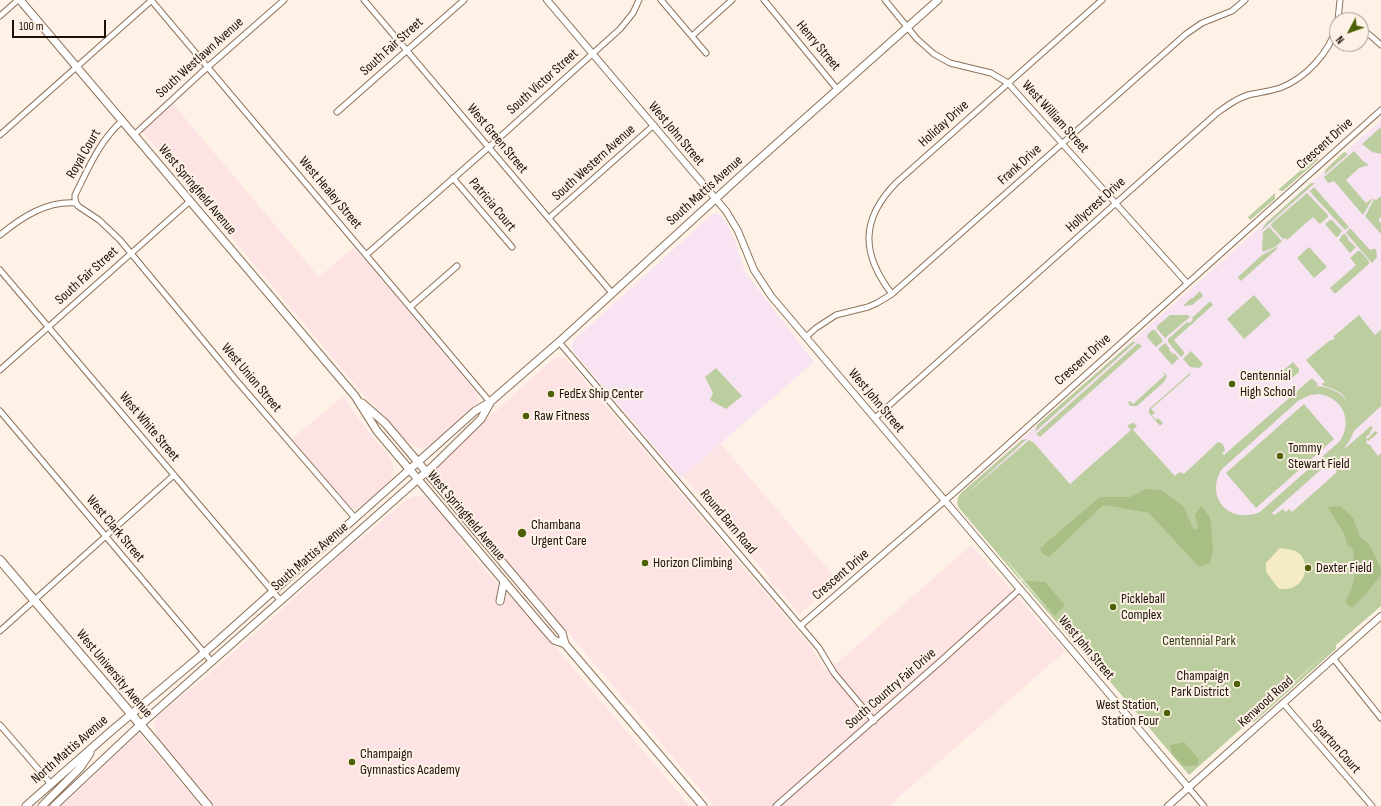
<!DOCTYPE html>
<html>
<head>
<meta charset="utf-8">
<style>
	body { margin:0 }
	#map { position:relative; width:1381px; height:806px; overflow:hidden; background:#fef2e7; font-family:"Sofia Sans Condensed",sans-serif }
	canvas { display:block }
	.north { position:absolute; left:1329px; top:12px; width:40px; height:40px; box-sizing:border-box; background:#fef2e7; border:1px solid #a3988d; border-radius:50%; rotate:229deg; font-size:11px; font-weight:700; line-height:16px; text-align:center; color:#1b1107 }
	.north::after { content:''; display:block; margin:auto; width:14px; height:18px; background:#4d6006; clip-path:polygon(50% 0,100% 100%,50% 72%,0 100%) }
	.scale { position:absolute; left:12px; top:20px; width:94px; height:18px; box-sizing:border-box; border:2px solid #1b1107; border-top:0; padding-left:5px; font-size:12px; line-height:14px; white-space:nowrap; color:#1b1107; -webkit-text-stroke:3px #fef2e7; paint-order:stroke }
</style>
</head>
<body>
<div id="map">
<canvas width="1381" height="806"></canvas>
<div class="north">N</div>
<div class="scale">100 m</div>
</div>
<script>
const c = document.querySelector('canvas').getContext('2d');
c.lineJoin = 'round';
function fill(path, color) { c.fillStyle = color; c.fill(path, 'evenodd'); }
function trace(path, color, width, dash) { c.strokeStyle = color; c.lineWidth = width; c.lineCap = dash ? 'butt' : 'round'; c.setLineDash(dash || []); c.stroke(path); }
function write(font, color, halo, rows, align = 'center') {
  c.font = font + ' "Sofia Sans Condensed",sans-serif'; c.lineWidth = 4; c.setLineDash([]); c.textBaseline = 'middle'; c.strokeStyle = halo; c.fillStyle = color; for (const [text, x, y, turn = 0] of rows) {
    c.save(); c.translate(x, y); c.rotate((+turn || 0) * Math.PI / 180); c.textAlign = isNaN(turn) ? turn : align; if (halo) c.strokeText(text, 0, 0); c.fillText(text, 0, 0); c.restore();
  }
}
const commercial = new Path2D(`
	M168 98 319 277 354 247 476 392 479 401 477 404 436 441 423 448H417L403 438 377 407 367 399 167 160 137 126Z
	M560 357 566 359 573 367 811 647 826 671 844 657 971 545 1065 651 889 806H714L431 470 554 358Z
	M343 396 360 421 390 457 394 470 391 480 386 485 369 501 356 509 350 507 292 439Z
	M720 443 838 581 799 614 778 588 774 586 770 582 769 577 683 476Z
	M417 496 424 497 432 503 450 523 464 545 490 576 528 615 690 806H215L157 736 154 725 157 716 201 681 288 604 344 551 367 534 403 502 410 498Z
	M138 733 201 806H62L137 735Z`);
const education = new Path2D(`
	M1381 120V540L1252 564 1175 476 1006 544 961 493Z
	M716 213 721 216 729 228 735 241 745 272 814 362 681 478 574 352 571 346 574 340 711 215Z`);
const green = new Path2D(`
	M1381 127V154L1372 152 1362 144Z
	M1354 151 1363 161 1369 165 1359 168 1346 180 1366 203 1373 198 1363 215 1334 181 1328 183 1324 177Z
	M1344 152 1348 154 1324 175 1326 169Z
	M1317 156 1318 160 1283 191 1278 190Z
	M1311 183H1315L1261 231 1266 223Z
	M1314 187 1349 227 1345 230 1311 193 1310 191Z
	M1275 193V199L1250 220 1248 217Z
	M1307 193 1328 215V217L1320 224 1313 217 1287 240 1286 238 1283 239 1271 226V224Z
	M1381 196V217L1378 220 1381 223V234L1365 216 1367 213 1374 199 1376 200Z
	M1330 220H1332L1342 231 1338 237H1336L1325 224Z
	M1269 227 1282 241 1275 247 1263 252 1262 250 1263 232Z
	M1350 228 1370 250 1372 249H1376L1377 257 1372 263 1346 233Z
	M1343 234H1345L1348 238V240L1356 247 1350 253 1339 240Z
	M1277 247 1278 248 1241 281 1238 278V277L1262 255Z
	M1309 247 1327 267 1314 278 1297 258Z
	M1358 251H1360L1369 261V264L1336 293H1334L1330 288 1356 265 1350 258Z
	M1200 291 1203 296 1192 305 1183 306 1191 298 1192 299Z
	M1254 295 1271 315 1244 339 1227 319Z
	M1209 302H1211L1213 305 1174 340 1184 352V354L1181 357 1168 342V339L1187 322 1189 323 1193 320 1192 318Z
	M1170 315H1188L1190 317 1165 338 1157 329V326Z
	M1359 315 1375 335 1381 330V406L1354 431 1350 440 1343 450 1371 426 1373 427 1369 435H1368L1366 437 1367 439 1375 431 1378 432 1374 437 1370 439V441L1367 440 1366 443 1370 445 1378 456 1381 453V606L1336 645V649L1254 722H1251L1331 649 1189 775 1107 678 1104 677 1021 581 1022 580 1048 609 1002 555 1021 579 1020 580 959 508C956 502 957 498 961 493L1022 440 1027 439 962 498 1029 440 1034 443 1070 484 1131 430 1127 426 1132 423H1134L1137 426 1133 430 1175 476C1178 473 1180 471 1184 474L1218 442 1221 443 1224 446 1225 451 1222 453 1224 455 1312 378 1318 384 1316 386C1329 387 1339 391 1347 401 1343 392 1333 388 1323 386L1322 383H1325L1324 381 1306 360 1329 341 1335 339 1333 337ZM1319 394C1343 398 1353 421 1340 441L1260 512C1229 525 1204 497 1222 469L1298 401 1310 395ZM1334 458 1335 460 1332 463 1337 468 1336 470 1337 472 1292 512 1289 509 1286 512 1283 509 1274 515 1272 513Z
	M1152 330H1155L1162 339V342L1156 347 1147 337 1148 334Z
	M1132 342H1136L1035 432 1037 425Z
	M1138 343 1142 346 1040 437 1036 434Z
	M1165 343 1170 349 1169 350 1173 354 1174 353 1179 358 1172 365 1158 349Z
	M1191 351 1203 364 1199 368 1190 367 1183 359Z
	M1293 362 1299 369V372L1287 382 1279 374Z
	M716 368 742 396 726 409 710 400 713 393 705 377Z
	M1164 372 1167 376 1164 382 1137 406H1130L1128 402 1130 401 1133 404 1165 375 1163 373Z
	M1190 373 1191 374 1151 409 1155 413 1152 415 1156 420 1158 418 1163 423 1160 426 1149 413V409Z
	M1304 404 1334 439 1256 508 1226 473Z`);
const forest = new Path2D(`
	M1146 489 1161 490 1183 506 1194 530 1198 528 1195 515 1201 506 1210 517 1213 549 1210 563 1199 567 1149 513 1106 505 1102 506 1049 557 1044 555 1040 549 1047 542 1100 497H1130Z
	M1341 506 1353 518 1360 537 1369 544 1381 569V575L1368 591V592L1352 608 1345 602 1352 588 1355 574 1353 549 1348 546 1344 534 1328 507Z
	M1025 581 1045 582 1065 605 1055 616Z
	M1184 742 1199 759 1198 765 1184 766 1172 754 1170 745Z`);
const sand = new Path2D(`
	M1280 548C1285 549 1290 549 1295 551 1310 558 1308 580 1294 587 1289 589 1284 589 1279 589L1266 572V563Z`);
const minor = new Path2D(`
	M151 0 490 402
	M364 0 612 293
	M661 0 706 53
	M764 0 837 89
	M885 0 917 39 934 54 950 63 991 73 1008 83 1187 283
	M0 16 18 0
	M1338 20 1340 0
	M1361 29 1371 36 1381 45
	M692 36 732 0
	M337 112 464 0
	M0 135 152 0
	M134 135 201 73 284 0
	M453 178 512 247
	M76 203 75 199V195C88 169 100 140 122 121
	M549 218 654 125
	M0 235C22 217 46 201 76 203L78 206 99 220 120 240 236 380 355 518
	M366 255 489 147 620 29 633 13 639 0
	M0 270 280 600
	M892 294C861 254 860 219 897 182L1102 0
	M410 307 457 266
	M806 337 816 328 836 315 868 307 877 303 892 294 1186 34 1202 23 1232 11 1245 0
	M559 342 819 648 834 673 874 721
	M0 370 190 201
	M0 411 212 662
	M875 418 1217 113C1228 105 1239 97 1252 94 1262 92 1271 91 1280 88 1306 78 1329 53 1337 26
	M800 626 956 491 1381 110
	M0 631 174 475
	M1333 658 1381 718
	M1283 703 1372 806
	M0 725 51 784
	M1188 787 1204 806
	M776 806 942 660 1020 589`);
const tertiary = new Path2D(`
	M547 0 726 211 738 231 754 270 771 296 1188 787
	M1168 806 1381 616`);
const secondary = new Path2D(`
	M20 0 355 396 377 431 541 625 554 640 565 644
	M362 403 385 423 562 633 565 644 703 806
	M500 601 504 581
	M26 806 110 732 204 653 475 411 490 402 559 342 747 170 938 0
	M42 806 80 768 90 753
	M54 806 140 725 434 465 481 419 490 403`);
const primary = new Path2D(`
	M0 560 156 743 208 806`);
const markers = [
	[1232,384,4,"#4d6006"],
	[551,394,4,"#4d6006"],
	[526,416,4,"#4d6006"],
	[1280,456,4,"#4d6006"],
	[522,533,5,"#4d6006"],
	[645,563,4,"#4d6006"],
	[1308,568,4,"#4d6006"],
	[1113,607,4,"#4d6006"],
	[1237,684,4,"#4d6006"],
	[1167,713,4,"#4d6006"],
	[352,762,4,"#4d6006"]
];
const streetNames = [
	["Henry Street",818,46,50],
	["South Fair Street",392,47,-42],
	["South Westlawn Avenue",200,58,-42],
	["South Victor Street",543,82,-42],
	["West William Street",1055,117,48],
	["Holiday Drive",944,124,-42],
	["West John Street",676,134,50],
	["West Green Street",497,139,50],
	["Crescent Drive",1325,144,-42],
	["Royal Court",84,154,-60],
	["South Western Avenue",594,163,-42],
	["Frank Drive",1020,165,-42],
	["West Springfield Avenue",197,190,50],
	["South Mattis Avenue",705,191,-42],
	["West Healey Street",330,193,50],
	["Patricia Court",492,205,50],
	["Hollycrest Drive",1096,205,-42],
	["South Fair Street",87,276,-42],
	["Crescent Drive",1083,360,-42],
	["West Union Street",251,378,50],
	["West John Street",876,401,50],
	["West White Street",149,427,50],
	["West Springfield Avenue",466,516,50],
	["Round Barn Road",728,522,50],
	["West Clark Street",115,529,50],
	["South Mattis Avenue",310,557,-41],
	["Crescent Drive",841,575,-41],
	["West John Street",1086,648,50],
	["West University Avenue",114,674,50],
	["South Country Fair Drive",891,689,-41],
	["Kenwood Road",1266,702,-42],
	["Sparton Court",1336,747,49],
	["North Mattis Avenue",70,750,-41]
];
const poiNames = [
	["Centennial",1240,376],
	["High School",1240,392],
	["FedEx Ship Center",559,394],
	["Raw Fitness",534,416],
	["Tommy",1288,448],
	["Stewart Field",1288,464],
	["Chambana",531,525],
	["Urgent Care",531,541],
	["Horizon Climbing",653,563],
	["Dexter Field",1316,568],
	["Pickleball",1121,599],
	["Complex",1121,615],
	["Champaign",1229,676,"right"],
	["Park District",1229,692,"right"],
	["West Station,",1159,705,"right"],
	["Station Four",1159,721,"right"],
	["Champaign",360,754],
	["Gymnastics Academy",360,770]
];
const parkNames = [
	["Centennial Park",1199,641]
];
fill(commercial, '#fee3e4');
fill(education, '#f8e3f2');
fill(green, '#bccea0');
fill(forest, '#a9be85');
fill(sand, '#f5ebc5');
trace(minor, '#8d725a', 7);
trace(tertiary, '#8d725a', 8);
trace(secondary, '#8d725a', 9);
trace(primary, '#8d725a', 10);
trace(minor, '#fff', 5);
trace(tertiary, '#fff', 6);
trace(secondary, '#fff', 7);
trace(primary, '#fff', 8);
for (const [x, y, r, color] of markers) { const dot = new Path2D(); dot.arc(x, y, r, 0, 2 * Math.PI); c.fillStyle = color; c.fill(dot); trace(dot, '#fef2e7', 1.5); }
write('14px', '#1b1107', '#fef2e7', streetNames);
write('14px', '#1b1107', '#fef2e7', poiNames, 'left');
write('14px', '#2f3c12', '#fef2e7', parkNames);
</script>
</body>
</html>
